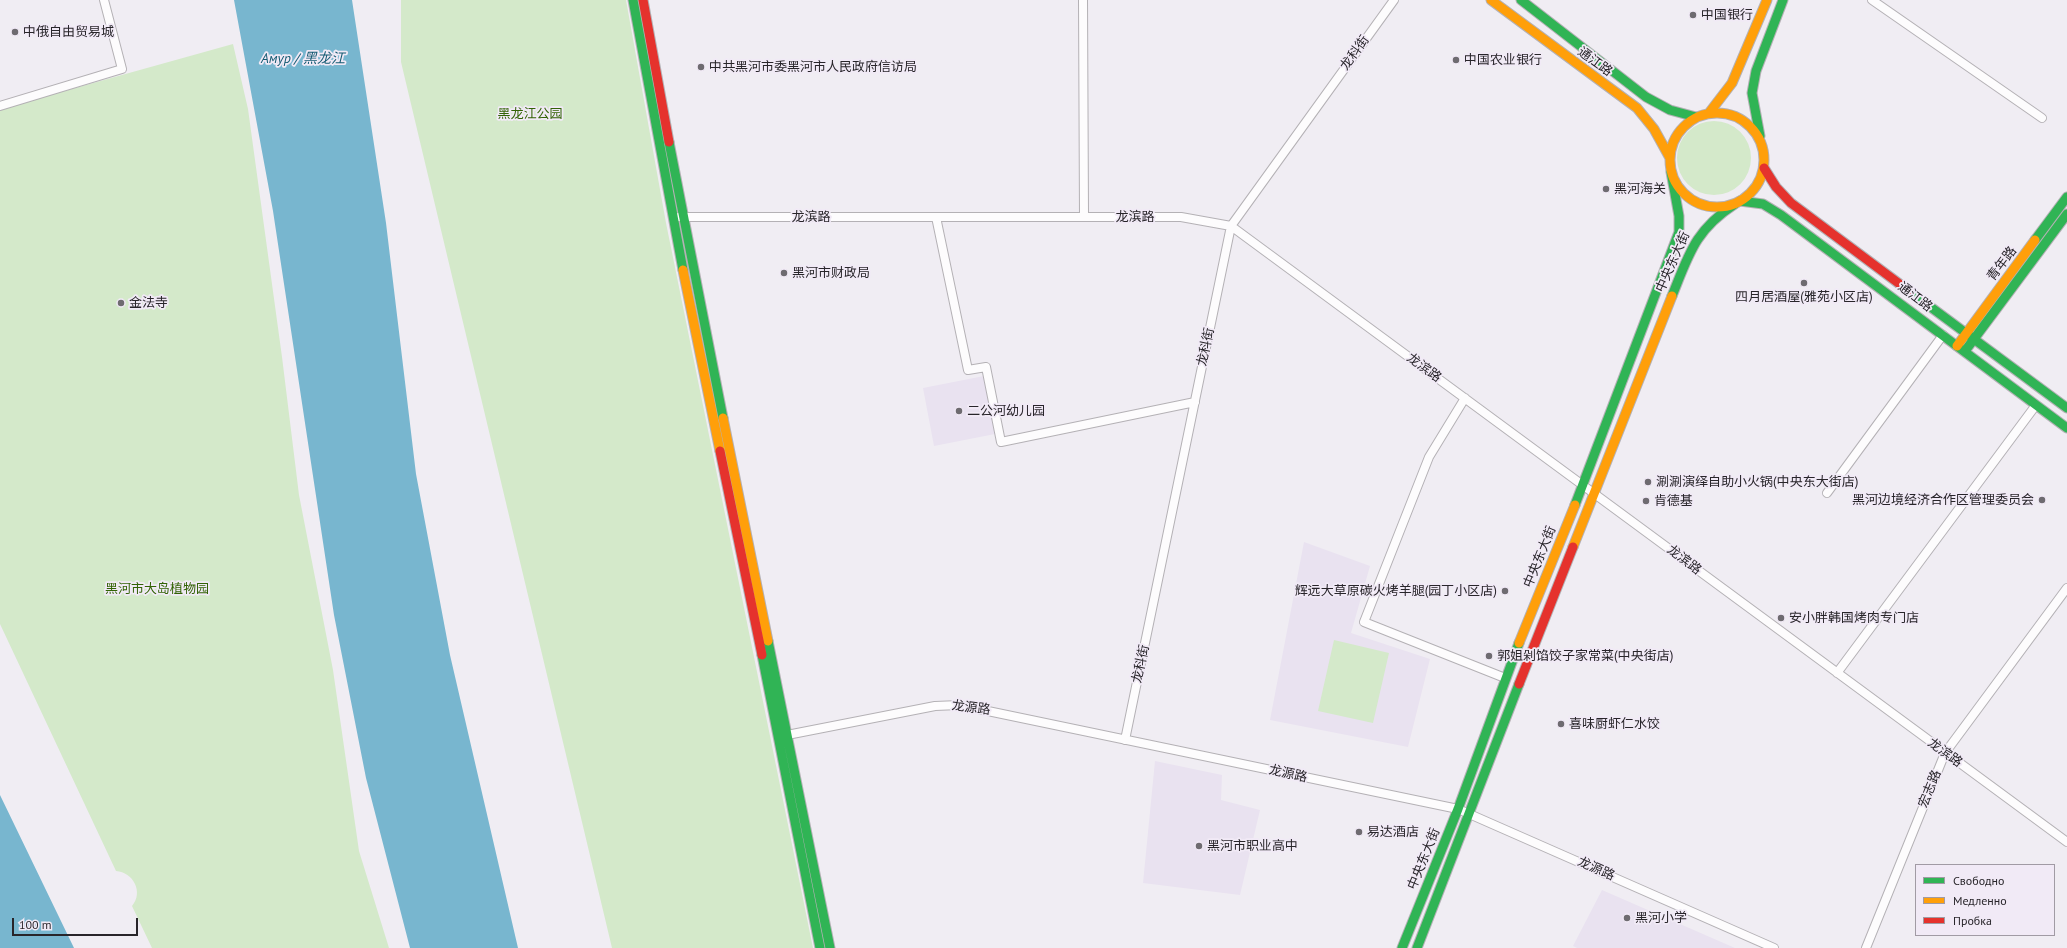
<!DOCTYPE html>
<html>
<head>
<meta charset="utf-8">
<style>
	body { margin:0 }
	#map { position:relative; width:2067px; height:948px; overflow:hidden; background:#f0edf3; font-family:"PT Sans",sans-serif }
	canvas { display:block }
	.legend { position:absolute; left:1915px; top:864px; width:140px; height:72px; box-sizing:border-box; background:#f1eaf6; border:1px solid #a19ba4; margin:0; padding:5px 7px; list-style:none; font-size:12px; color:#28252a }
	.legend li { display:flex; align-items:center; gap:8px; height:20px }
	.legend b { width:20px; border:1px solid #a19ba4 }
	.scale { position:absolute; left:12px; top:918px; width:126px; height:18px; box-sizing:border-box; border:2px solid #28252a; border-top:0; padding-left:5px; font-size:12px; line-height:14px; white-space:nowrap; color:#28252a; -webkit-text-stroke:3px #f1eaf6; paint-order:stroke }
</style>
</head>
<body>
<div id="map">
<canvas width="2067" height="948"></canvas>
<ul class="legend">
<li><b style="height:5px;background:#30b455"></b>Свободно</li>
<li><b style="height:5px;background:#ff9f0a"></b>Медленно</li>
<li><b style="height:5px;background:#e5322d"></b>Пробка</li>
</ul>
<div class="scale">100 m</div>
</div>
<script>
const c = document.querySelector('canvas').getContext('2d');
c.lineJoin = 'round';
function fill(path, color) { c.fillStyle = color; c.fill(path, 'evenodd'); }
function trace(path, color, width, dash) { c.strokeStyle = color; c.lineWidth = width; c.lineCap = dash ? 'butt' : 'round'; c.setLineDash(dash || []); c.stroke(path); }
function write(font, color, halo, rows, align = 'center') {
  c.font = font + ' "PT Sans","Noto Sans SC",sans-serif'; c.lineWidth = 3.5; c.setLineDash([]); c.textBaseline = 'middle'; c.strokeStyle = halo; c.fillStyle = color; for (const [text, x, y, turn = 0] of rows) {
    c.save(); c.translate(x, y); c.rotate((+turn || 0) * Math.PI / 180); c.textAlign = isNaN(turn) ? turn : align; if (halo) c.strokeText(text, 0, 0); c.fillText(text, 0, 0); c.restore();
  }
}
const built = new Path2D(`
	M984 376 995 434 934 446 923 388Z
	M1304 542 1370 566 1351 633 1430 659 1408 747 1270 720Z
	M1155 761 1222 775 1221 800 1260 810 1240 895 1143 883Z
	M1602 890 1735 948H1577L1573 946Z`);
const green = new Path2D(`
	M401 0H626L666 223 813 948H612L401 62Z
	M233 44 248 109 282 357 299 495 333 670 359 851 389 948H152L132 906C144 892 133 872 116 871L0 624V109Z
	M1677 158a37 37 0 1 1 74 0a37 37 0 1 1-74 0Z
	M1334 640 1389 653 1373 723 1318 711Z`);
const water = new Path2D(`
	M234 0H352L386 223 416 474 450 655 518 948H410L366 778 334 615 273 211Z
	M0 795 74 948H0Z`);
const street = new Path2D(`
	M1083 0 1084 217
	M1872 0 2042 118
	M0 106 122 69 104 0
	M679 217H1181L1231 226 2067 842
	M936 217 968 370 986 367 1001 442 1195 402
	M1465 398 1429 457 1364 622 1505 678
	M1827 493 1943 335
	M1837 673 2036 405
	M782 736 935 706 959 705 1458 809 1774 948
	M1125 740 1231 226 1394 0
	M1866 948 1945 753 2067 588`);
const fast = new Path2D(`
	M633 0 683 270
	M1521 0 1646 97 1670 110 1696 117
	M1760 136 1752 93 1756 71 1783 0
	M669 142 723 418
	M1740 201 1763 204 1781 215 2067 428
	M2035 240 2067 197
	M1909 291 2067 408
	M1672 296C1689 254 1695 230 1735 204
	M1965 351 2067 214
	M1575 505 1679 232V216L1671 172
	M768 641 830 948
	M762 655 820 948
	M1402 948 1458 809 1519 643
	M1417 948 1519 684`);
const slow = new Path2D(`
	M1491 0 1637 108 1654 129 1670 158
	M1670 160a47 47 0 1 1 94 0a47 47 0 1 1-94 0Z
	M1709 113 1732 83 1767 0
	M683 270 720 451
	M1957 346 2035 240
	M723 418 768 641
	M1573 547 1672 296
	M1519 643 1575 505`);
const jam = new Path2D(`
	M643 0 669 142
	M1764 168 1776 187 1791 203 1909 291
	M720 451 762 655
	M1519 684 1573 547`);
const markers = [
	[1693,15,4,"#6e6b70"],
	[15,32,4,"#6e6b70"],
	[1456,60,4,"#6e6b70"],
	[701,67,4,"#6e6b70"],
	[1606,189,4,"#6e6b70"],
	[784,273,4,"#6e6b70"],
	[1804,283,4,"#6e6b70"],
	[121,303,4,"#6e6b70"],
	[959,411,4,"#6e6b70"],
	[1648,482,4,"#6e6b70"],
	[2042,500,4,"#6e6b70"],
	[1646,501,4,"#6e6b70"],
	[1505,591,4,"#6e6b70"],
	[1781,618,4,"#6e6b70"],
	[1489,656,4,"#6e6b70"],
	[1561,724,4,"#6e6b70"],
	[1359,832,4,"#6e6b70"],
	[1199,846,4,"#6e6b70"],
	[1627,918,4,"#6e6b70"]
];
const poiNames = [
	["中国银行",1701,15],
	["中俄自由贸易城",23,32],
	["中国农业银行",1464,60],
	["中共黑河市委黑河市人民政府信访局",709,67],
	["黑河海关",1614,189],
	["黑河市财政局",792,273],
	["四月居酒屋(雅苑小区店)",1804,297,"center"],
	["金法寺",129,303],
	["二公河幼儿园",967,411],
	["涮涮演绎自助小火锅(中央东大街店)",1656,482],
	["黑河边境经济合作区管理委员会",2034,500,"right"],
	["肯德基",1654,501],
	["辉远大草原碳火烤羊腿(园丁小区店)",1497,591,"right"],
	["安小胖韩国烤肉专门店",1789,618],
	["郭姐剁馅饺子家常菜(中央街店)",1497,656],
	["喜味厨虾仁水饺",1569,724],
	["易达酒店",1367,832],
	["黑河市职业高中",1207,846],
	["黑河小学",1635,918]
];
const streetNames = [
	["龙科街",1355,53,-54],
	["通江路",1595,62,36],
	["龙滨路",811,217],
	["龙滨路",1135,217],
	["中央东大街",1673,262,-66],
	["青年路",2002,264,-53],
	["通江路",1915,297,37],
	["龙科街",1206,347,-78],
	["龙滨路",1424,368,36],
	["中央东大街",1540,557,-68],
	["龙滨路",1684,560,37],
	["龙科街",1141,664,-78],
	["龙源路",971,708,7],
	["龙滨路",1945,753,36],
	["龙源路",1288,774,12],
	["宏志路",1930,789,-68],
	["中央东大街",1424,859,-68],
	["龙源路",1596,869,24]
];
const parkNames = [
	["黑龙江公园",530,114],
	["黑河市大岛植物园",157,589]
];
const waterNames = [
	["Амур / 黑龙江",303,59]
];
fill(built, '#e9e2f0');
fill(green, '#d4e9ca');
fill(water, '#78b6cf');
trace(street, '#b4b1b5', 10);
trace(fast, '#b4b1b5', 11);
trace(slow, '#b4b1b5', 11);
trace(jam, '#b4b1b5', 11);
trace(street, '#fdfcfd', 8);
trace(fast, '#30b455', 9);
trace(slow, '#ff9f0a', 9);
trace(jam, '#e5322d', 9);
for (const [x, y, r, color] of markers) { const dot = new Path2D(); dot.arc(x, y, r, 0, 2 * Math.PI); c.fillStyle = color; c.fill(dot); trace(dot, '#f1eaf6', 1.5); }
write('13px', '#28252a', '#f1eaf6', poiNames, 'left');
write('13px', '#28252a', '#f1eaf6', streetNames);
write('13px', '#326305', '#f1eaf6', parkNames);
write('italic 14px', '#135a72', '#f1eaf6', waterNames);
</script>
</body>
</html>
